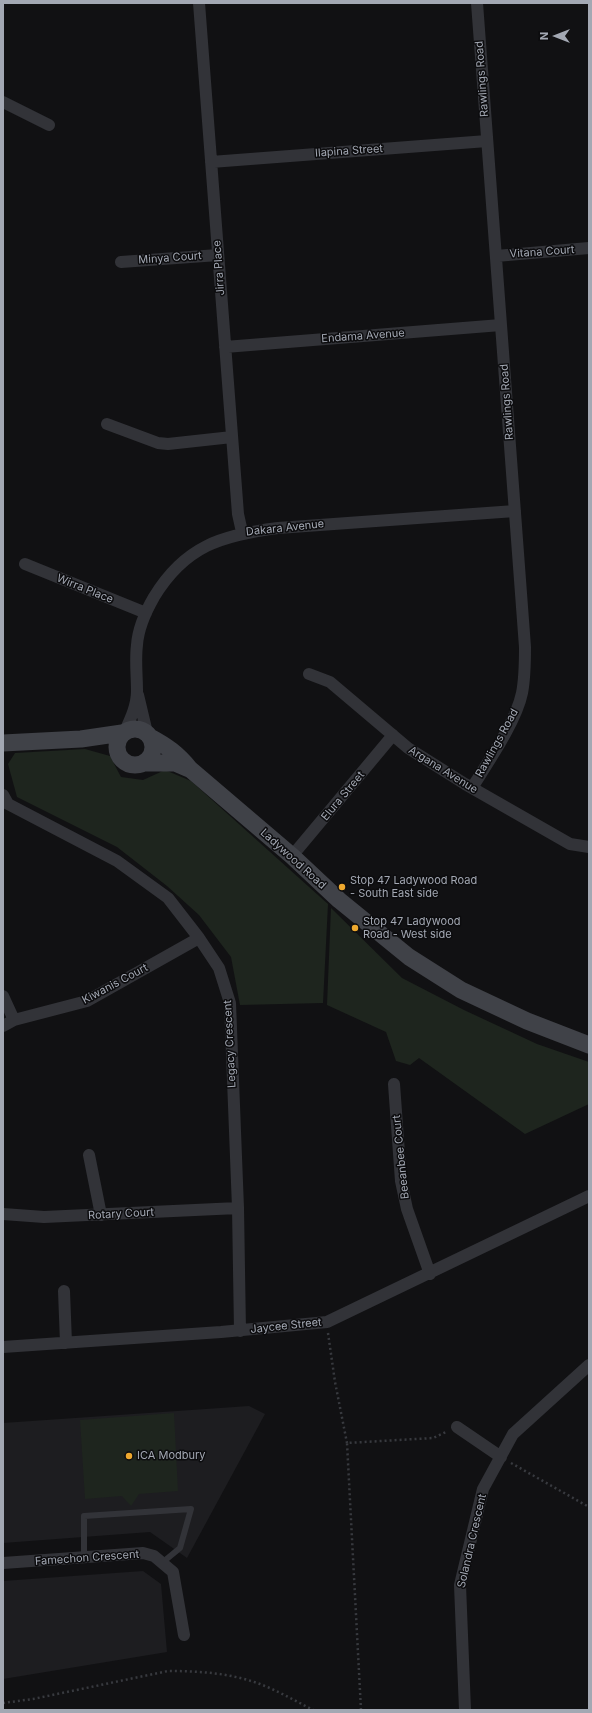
<!DOCTYPE html>
<html>
<head>
<meta charset="utf-8">
<style>
	body { margin:0 }
	#map { position:relative; width:592px; height:1713px; overflow:hidden; background:#111113; font-family:Inter,sans-serif }
	canvas { display:block }
	.frame { position:absolute; inset:0; border:4px solid #a3a8b3; pointer-events:none }
	.north { position:absolute; left:536px; top:16px; width:40px; height:40px; -webkit-text-stroke:3px #0c0c0e; paint-order:stroke; rotate:270deg; font-size:11px; font-weight:700; line-height:16px; text-align:center; color:#a3a8b3 }
	.north::after { content:''; display:block; margin:auto; width:14px; height:18px; background:#a3a8b3; clip-path:polygon(50% 0,100% 100%,50% 72%,0 100%) }
</style>
</head>
<body>
<div id="map">
<canvas width="592" height="1713"></canvas>
<div class="frame"></div>
<div class="north">N</div>
</div>
<script>
const c = document.querySelector('canvas').getContext('2d');
c.lineJoin = 'round';
function fill(path, color) { c.fillStyle = color; c.fill(path, 'evenodd'); }
function trace(path, color, width, dash) { c.strokeStyle = color; c.lineWidth = width; c.lineCap = dash ? 'butt' : 'round'; c.setLineDash(dash || []); c.stroke(path); }
function write(font, color, halo, rows, align = 'center') {
  c.font = font + ' Inter,sans-serif'; c.lineWidth = 3; c.setLineDash([]); c.textBaseline = 'middle'; c.strokeStyle = halo; c.fillStyle = color; for (const [text, x, y, turn = 0] of rows) {
    c.save(); c.translate(x, y); c.rotate((+turn || 0) * Math.PI / 180); c.textAlign = isNaN(turn) ? turn : align; if (halo) c.strokeText(text, 0, 0); c.fillText(text, 0, 0); c.restore();
  }
}
const built = new Path2D(`
	M249 1406 265 1414 187 1558 150 1532 3 1543V1423Z
	M143 1571 161 1584 167 1652 3 1679V1581Z`);
const green = new Path2D(`
	M85 749 110 756 121 777 143 780 165 770 191 781 328 904 323 1003 240 1005 231 957 199 915 167 886 117 847 17 797 8 764 15 753Z
	M331 908 402 978 464 1010 537 1044 589 1062V1104L525 1134 419 1058 410 1065 396 1061 386 1032 327 1005Z
	M174 1413 178 1491 139 1494 131 1506 122 1496 85 1499 80 1420Z`);
const path = new Path2D(`
	M328 1333 335 1382 347 1443
	M511 1463 589 1507
	M3 1703 33 1699 168 1671C199 1671 230 1673 260 1684 278 1691 296 1701 313 1710
	M361 1710 347 1443 433 1438 446 1432`);
const lane = new Path2D(`
	M84 1558V1516L191 1509 180 1548 163 1562`);
const street = new Path2D(`
	M199 3 238 514 242 532
	M3 102 49 125
	M211 162 487 141
	M496 256 589 248
	M121 262 218 255
	M225 347 501 325
	M107 424 158 443 168 444 232 437
	M25 564 146 613
	M309 674 330 682 408 748 465 784 570 844 589 847
	M138 695 147 733
	M125 731C131 718 137 705 137 691 137 675 135 660 137 645 138 629 146 611 154 597 185 546 222 535 278 528L515 511
	M472 788C488 762 516 722 522 693 525 678 525 662 525 647L477 3
	M3 795 8 804 117 861 168 898 199 938 219 968 230 1003 238 1208 240 1331
	M292 856 393 735
	M3 996 14 1020
	M3 1026 14 1020 87 1001 199 938
	M394 1084 401 1181 407 1209 430 1274
	M89 1155 101 1215
	M3 1214 44 1217 238 1208
	M64 1291 66 1343
	M3 1347 221 1332 327 1322 589 1196
	M457 1427 501 1457
	M3 1563 143 1553 154 1556 173 1572 184 1635
	M465 1710 460 1585 483 1489 513 1434 589 1365`);
const secondary = new Path2D(`
	M117 747a18 18 0 1 1 36 0a18 18 0 1 1-36 0Z
	M150 737C167 746 178 754 190 769L292 856 339 900 409 957 461 990 527 1021 589 1045
	M3 743 81 739 122 733
	M144 763H175L189 769`);
const markers = [
	[342,887,4,"#eea82e"],
	[355,928,4,"#eea82e"],
	[129,1456,4,"#eea82e"]
];
const streetNames = [
	["Rawlings Road",482,79,-94],
	["Ilapina Street",349,151,-4],
	["Vitana Court",542,252,-4],
	["Minya Court",170,258,-4],
	["Jirra Place",219,268,-94],
	["Endama Avenue",363,336,-4],
	["Rawlings Road",507,402,-94],
	["Dakara Avenue",285,528,-6],
	["Wirra Place",85,589,22],
	["Rawlings Road",497,743,-61],
	["Argana Avenue",443,770,32],
	["Elura Street",343,796,-50],
	["Ladywood Road",293,859,42],
	["Kiwanis Court",115,984,-28],
	["Legacy Crescent",230,1044,-93],
	["Beeanbee Court",401,1157,-96],
	["Rotary Court",121,1214,-3],
	["Jaycee Street",286,1326,-6],
	["Solandra Crescent",472,1541,-77],
	["Famechon Crescent",87,1558,-4]
];
const poiNames = [
	["Stop 47 Ladywood Road",350,881],
	["- South East side",350,894],
	["Stop 47 Ladywood",363,922],
	["Road - West side",363,935],
	["ICA Modbury",137,1456]
];
fill(built, '#1d1d20');
fill(green, '#1e251e');
trace(path, '#383a3f', 2.5, [2, 3]);
trace(lane, '#323338', 6);
trace(street, '#323338', 12);
trace(secondary, '#404248', 17);
for (const [x, y, r, color] of markers) { const dot = new Path2D(); dot.arc(x, y, r, 0, 2 * Math.PI); c.fillStyle = color; c.fill(dot); trace(dot, '#0c0c0e', 1.5); }
write('11px', '#a3a8b3', '#0c0c0e', streetNames);
write('11px', '#a3a8b3', '#0c0c0e', poiNames, 'left');
</script>
</body>
</html>
